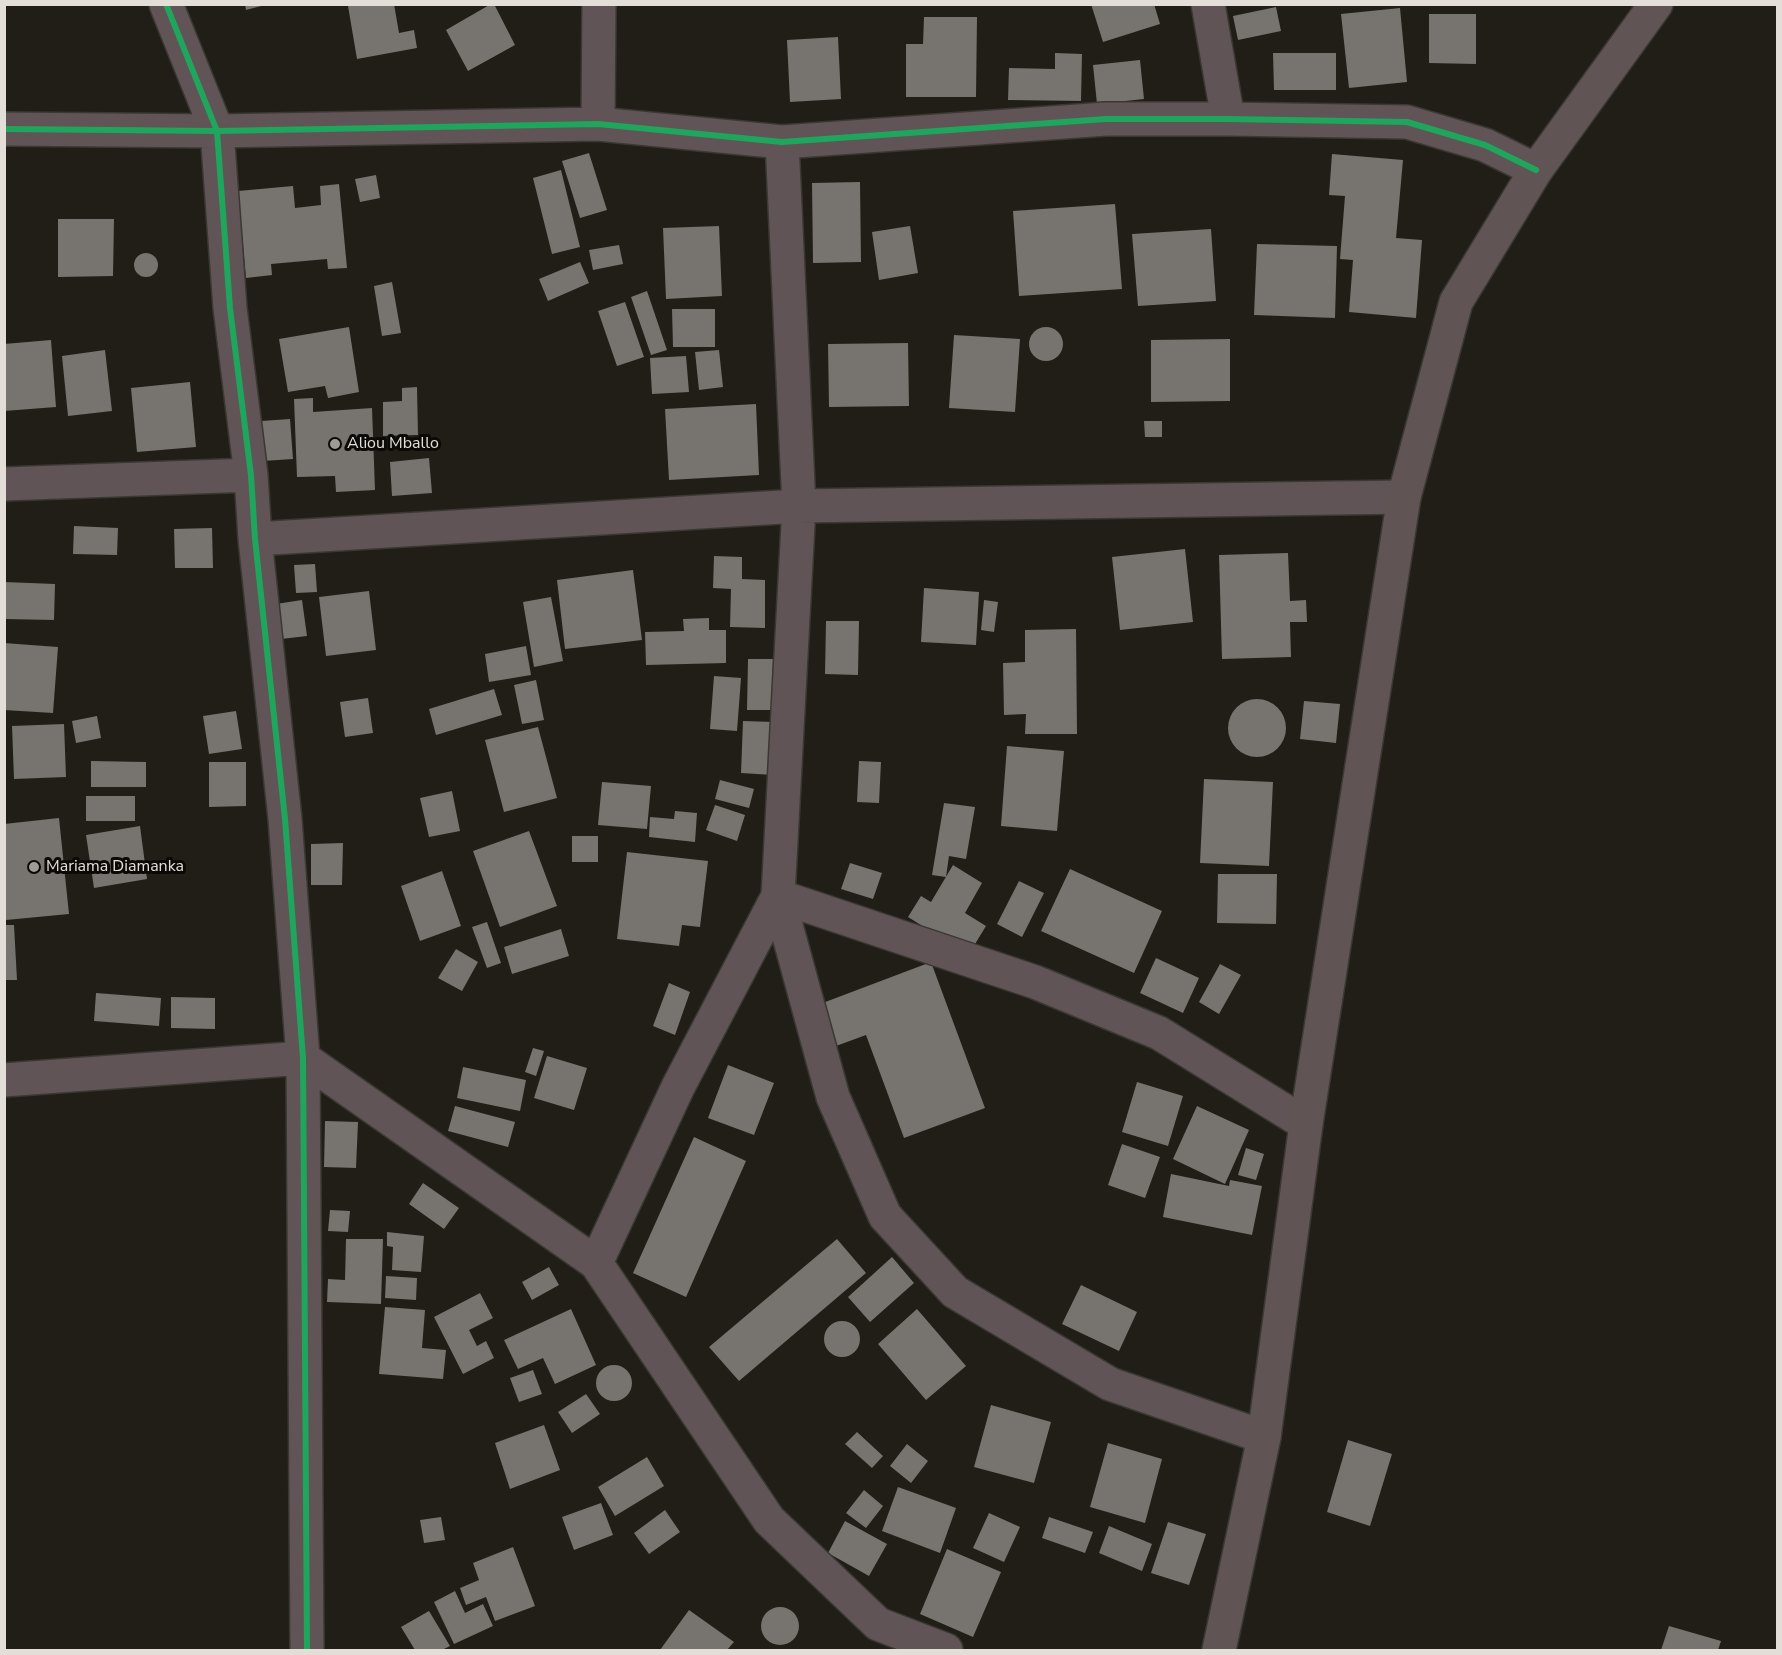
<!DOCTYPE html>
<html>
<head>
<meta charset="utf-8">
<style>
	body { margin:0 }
	#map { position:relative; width:1782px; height:1655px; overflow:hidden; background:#201e17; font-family:"Nunito Sans",sans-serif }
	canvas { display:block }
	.frame { position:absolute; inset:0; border:6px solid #e3dfd8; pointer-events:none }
</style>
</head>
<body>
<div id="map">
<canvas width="1782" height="1655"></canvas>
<div class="frame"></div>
</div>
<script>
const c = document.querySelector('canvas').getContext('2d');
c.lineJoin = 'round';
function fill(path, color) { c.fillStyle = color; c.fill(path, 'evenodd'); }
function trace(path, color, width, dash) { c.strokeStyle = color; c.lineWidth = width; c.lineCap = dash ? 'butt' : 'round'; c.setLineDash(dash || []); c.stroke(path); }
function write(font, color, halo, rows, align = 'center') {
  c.font = font + ' "Nunito Sans",sans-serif'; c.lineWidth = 6; c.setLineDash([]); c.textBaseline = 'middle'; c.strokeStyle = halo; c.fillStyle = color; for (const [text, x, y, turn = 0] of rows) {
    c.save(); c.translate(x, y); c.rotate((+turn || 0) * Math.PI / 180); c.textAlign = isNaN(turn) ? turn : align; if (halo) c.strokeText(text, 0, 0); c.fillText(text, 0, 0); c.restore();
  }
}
const building = new Path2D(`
	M245 4H264L265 5 246 10Z
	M359 4H394L399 33 414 30 417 48 357 59 348 6Z
	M491 4H494L515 45 468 71 446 30Z
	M1091 4H1154L1160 24 1103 42Z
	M1276 7 1281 31 1238 40 1233 16Z
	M1400 8 1407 82 1349 88 1341 14Z
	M1429 14H1476V64L1429 63Z
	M924 17H977L976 97H906V44H923Z
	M838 37 841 99 790 102 787 40Z
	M1055 53 1082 54 1081 101 1008 100 1009 68 1055 69Z
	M1273 53H1336V90H1274Z
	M1140 60 1144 99 1097 104 1093 65Z
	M589 153 607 210 580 218 562 161Z
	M1332 154 1403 160 1396 238 1422 240 1416 318 1349 312 1353 260 1340 259 1345 196 1329 195Z
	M561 170 580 247 552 254 533 178Z
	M376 175 380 198 360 202 355 179Z
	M860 182 861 262 813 263 812 183Z
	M339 184 347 268 328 269 327 259 271 264 272 275 246 278 238 191 293 186 295 208 321 205 320 186Z
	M1115 204 1122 289 1019 296 1013 211Z
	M58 219H114L113 276 58 277Z
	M719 226 722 296 666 299 663 228Z
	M910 226 918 273 879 280 872 232Z
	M1211 229 1216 301 1138 306 1132 234Z
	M1257 244 1337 246 1335 318 1254 315Z
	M619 245 623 264 593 270 589 250Z
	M134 265a12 12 0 1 1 24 0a12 12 0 1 1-24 0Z
	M580 262 589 283 548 301 539 279Z
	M392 282 401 333 382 336 374 286Z
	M647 291 667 350 651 355 631 297Z
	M625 302 644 357 617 366 598 311Z
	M672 309H715V347H673Z
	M349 327 359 392 328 398 325 386 288 392 279 339Z
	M1029 344a17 17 0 1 1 34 0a17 17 0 1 1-34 0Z
	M954 335 1020 339 1015 412 949 408Z
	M1230 339V401L1151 402V340Z
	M51 340 56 407 4 411V344Z
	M908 343 909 406 829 407 828 344Z
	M105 350 112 411 68 416 62 356Z
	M719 350 723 387 699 390 695 352Z
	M686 356 689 392 652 394 650 358Z
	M190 382 196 447 137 452 131 388Z
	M417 387 418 435 383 436V402L402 401V388Z
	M313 398V412L372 408 375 490 336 492 335 476 297 477 294 399Z
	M756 404 759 475 669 480 665 409Z
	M290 419 293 459 263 461 261 421Z
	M1144 421H1162V437H1145Z
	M429 458 432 493 392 496 390 462Z
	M74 526 118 528 117 555 73 554Z
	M212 528 213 568H175L174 529Z
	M1185 549 1193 622 1120 630 1112 557Z
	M1288 553 1290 601 1306 600 1307 622H1290L1291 657 1222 659 1219 555Z
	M714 556 742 557V579L765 580V628L730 627 731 589 713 588Z
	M315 564 317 592 296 593 294 565Z
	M633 570 642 640 565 649 557 580Z
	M4 582 55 584 54 620 4 619Z
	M924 588 979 592 976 645 921 642Z
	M369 591 376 650 326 656 319 597Z
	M551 597 563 661 534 667 523 602Z
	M302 600 307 636 281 639 276 604Z
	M984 600 998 602 994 632 981 630Z
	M709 618V630H726V663L646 665 645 632 684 631 683 619Z
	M826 621H859L858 675 825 674Z
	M1076 629 1077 734H1025L1026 714 1004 715 1003 663 1025 662V630Z
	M4 643 58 647 53 713 4 710Z
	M526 646 531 675 489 682 485 654Z
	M748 659H773L772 710H747Z
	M714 676 741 678 737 731 710 729Z
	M536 680 544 720 522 724 514 685Z
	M494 689 502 715 436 735 429 709Z
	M368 698 373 733 345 737 340 702Z
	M1228 728a29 29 0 1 1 58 0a29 29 0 1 1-58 0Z
	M1304 701 1340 704 1336 743 1300 739Z
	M236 711 242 749 209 754 203 716Z
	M97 716 101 738 76 743 72 721Z
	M743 721 775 722 773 775 741 773Z
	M64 724 66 777 14 779 12 726Z
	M538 727 557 798 504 812 485 740Z
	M1007 746 1064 751 1057 831 1001 826Z
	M91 761 146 762V787H91Z
	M859 761 881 762 879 803 857 802Z
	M209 762H246V806L209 807Z
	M1204 779 1273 782 1269 866 1200 863Z
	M720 780 754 789 749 808 715 799Z
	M602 782 651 786 647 829 598 825Z
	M452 791 460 831 429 837 420 798Z
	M86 796H135V821H86Z
	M944 803 975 807 966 859 949 856 946 877 932 875Z
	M715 805 745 815 737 841 706 830Z
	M675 811 697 813 695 842 649 837 650 817 674 819Z
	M59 818 69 914 6 920 4 824Z
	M140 826 147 879 94 888 86 835Z
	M529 831 557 906 500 927 473 851Z
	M572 836H598V862H572Z
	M343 843 342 885H311V844Z
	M627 852 708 861 700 927 682 925 679 946 617 939Z
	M850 863 882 873 873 899 841 889Z
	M953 865 982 883 965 913 986 926 972 949 948 942 908 917 921 896 931 902Z
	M1070 869 1162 911 1134 973 1041 931Z
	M442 871 461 926 420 941 401 886Z
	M1218 874H1277L1276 924 1217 923Z
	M1019 881 1044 893 1022 937 997 924Z
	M487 922 501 963 487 968 472 927Z
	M4 925H14L17 980H4Z
	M561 929 569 956 512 974 504 947Z
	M456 949 478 962 462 991 438 978Z
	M1156 958 1199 978 1183 1013 1140 993Z
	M931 962 985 1108 904 1138 866 1035 836 1046 820 1004Z
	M1220 964 1241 975 1219 1014 1199 1002Z
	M669 983 690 992 675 1035 653 1026Z
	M96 993 161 998 159 1026 94 1021Z
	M171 997 215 998V1029L171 1028Z
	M533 1048 544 1051 536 1076 525 1072Z
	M547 1056 587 1068 574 1110 534 1098Z
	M728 1065 774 1083 754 1135 708 1118Z
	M463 1067 526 1080 520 1111 457 1098Z
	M1137 1082 1183 1096 1168 1146 1122 1132Z
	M455 1106 515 1122 508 1147 448 1131Z
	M1197 1106 1249 1130 1225 1184 1173 1159Z
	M325 1121 358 1122 356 1168 324 1167Z
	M694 1137 746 1161 686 1297 633 1273Z
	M1122 1144 1160 1157 1145 1198 1108 1185Z
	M1246 1148 1264 1154 1256 1180 1238 1175Z
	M1171 1174 1229 1186 1230 1180 1262 1186 1252 1235 1163 1217Z
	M423 1183 459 1208 444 1229 409 1204Z
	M330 1210 350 1211 348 1232 328 1231Z
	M387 1232 424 1236 421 1272 392 1270 393 1247 387 1246Z
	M346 1239H383L381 1304 327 1302 328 1279 345 1280Z
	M837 1239 866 1273 739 1381 709 1347Z
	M892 1257 914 1283 870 1322 848 1297Z
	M549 1267 559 1285 532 1300 522 1282Z
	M386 1276 417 1278 416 1300 385 1298Z
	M1081 1285 1137 1312 1119 1351 1062 1324Z
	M480 1293 493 1318 469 1330 477 1346 486 1341 494 1358 463 1374 434 1317Z
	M385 1307 425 1310 422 1348 446 1350 443 1379 379 1374Z
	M571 1309 596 1365 555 1384 543 1358 518 1369 504 1340Z
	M917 1309 966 1366 926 1400 878 1344Z
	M824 1339a18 18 0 1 1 36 0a18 18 0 1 1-36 0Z
	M596 1383a18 18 0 1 1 36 0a18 18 0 1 1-36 0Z
	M533 1370 542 1394 519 1402 510 1378Z
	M586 1394 600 1414 572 1433 558 1412Z
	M991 1405 1051 1422 1034 1483 974 1467Z
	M544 1425 560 1470 510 1489 495 1443Z
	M857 1432 883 1456 872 1468 845 1444Z
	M1348 1440 1392 1454 1370 1526 1327 1512Z
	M1108 1443 1162 1459 1145 1523 1090 1507Z
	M907 1444 928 1461 911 1483 890 1466Z
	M647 1457 664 1486 615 1516 598 1487Z
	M898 1487 956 1508 940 1553 882 1531Z
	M864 1490 883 1506 866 1528 846 1513Z
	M601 1503 613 1535 574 1550 562 1517Z
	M665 1510 680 1532 649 1554 634 1533Z
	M989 1513 1020 1527 1004 1562 973 1548Z
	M441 1517 445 1540 424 1543 420 1520Z
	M1049 1517 1093 1532 1085 1553 1042 1538Z
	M845 1521 887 1544 869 1576 828 1553Z
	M1168 1522 1206 1534 1189 1585 1151 1573Z
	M1109 1526 1152 1544 1142 1571 1099 1553Z
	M513 1547 535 1606 495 1621 486 1597 466 1605 460 1588 479 1580 473 1563Z
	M947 1549 1001 1572 973 1637 920 1614Z
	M455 1591 465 1613 483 1604 493 1626 454 1644 434 1602Z
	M761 1626a19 19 0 1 1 38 0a19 19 0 1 1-38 0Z
	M689 1610 734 1642 727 1650H660Z
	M429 1611 450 1646 442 1650H415L401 1627Z
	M1669 1626 1721 1641 1718 1650H1661Z`);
const minor = new Path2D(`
	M166 4 217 131 230 308 251 475 255 539 285 819 303 1058 307 1650
	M1208 4 1228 119
	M598 124 599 4
	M4 129 217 131 598 124 782 142 1106 119H1228L1407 122 1485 145 1536 170
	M782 142 799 506 778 896 1035 982 1159 1033 1306 1124
	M4 484 251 475
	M255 539 799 506 1404 497
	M4 1080 303 1058 596 1263 769 1520 878 1624 946 1650
	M596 1263 678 1087 778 896 833 1097 885 1216 955 1292 1110 1384 1264 1437`);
const major = new Path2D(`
	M1219 1650 1264 1437 1306 1124 1404 497 1456 302 1536 170 1656 4`);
const cycleway = new Path2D(`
	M166 4 217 131 230 308 251 475 255 539 285 819 303 1058 307 1650
	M4 129 217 131 598 124 782 142 1106 119H1228L1407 122 1485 145 1536 170`);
const markers = [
	[335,444,6,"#9f9b94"],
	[34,867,6,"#9f9b94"]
];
const poiNames = [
	["Aliou Mballo",347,444],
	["Mariama Diamanka",46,867]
];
fill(building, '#77736e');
trace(minor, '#3a3833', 36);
trace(major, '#3a3833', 36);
trace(minor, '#605456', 33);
trace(major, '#615454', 33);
trace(cycleway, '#20a55d', 6);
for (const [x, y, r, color] of markers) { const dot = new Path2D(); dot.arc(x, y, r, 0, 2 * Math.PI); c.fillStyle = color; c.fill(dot); trace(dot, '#0b0905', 2); }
write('16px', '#e3dfd8', '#0b0905', poiNames, 'left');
</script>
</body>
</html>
